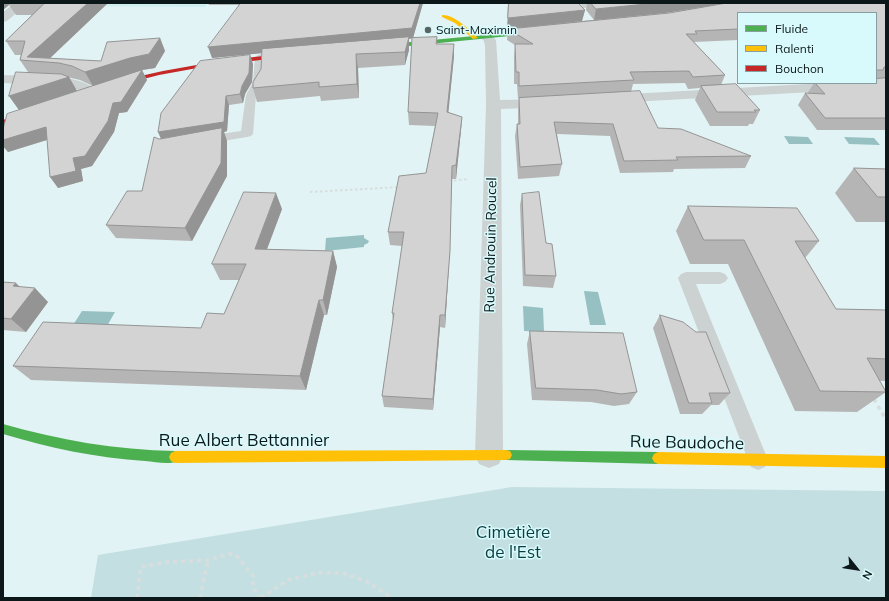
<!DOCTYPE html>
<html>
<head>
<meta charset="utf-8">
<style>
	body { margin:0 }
	#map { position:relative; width:889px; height:601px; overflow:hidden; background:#e1f3f4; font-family:Mulish,sans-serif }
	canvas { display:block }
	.frame { position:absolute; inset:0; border:4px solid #0b1718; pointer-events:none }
	.legend { position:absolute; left:737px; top:12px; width:140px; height:72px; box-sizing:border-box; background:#d9fafc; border:1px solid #879fa1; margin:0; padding:5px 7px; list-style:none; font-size:12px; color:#0b1718 }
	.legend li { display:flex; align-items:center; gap:8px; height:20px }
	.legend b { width:20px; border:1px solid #879fa1 }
	.north { position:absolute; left:837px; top:549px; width:40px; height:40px; -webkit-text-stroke:3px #d9fafc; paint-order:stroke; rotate:120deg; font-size:11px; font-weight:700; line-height:16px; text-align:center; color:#0b1718 }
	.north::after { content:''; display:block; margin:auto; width:14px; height:18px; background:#0b1718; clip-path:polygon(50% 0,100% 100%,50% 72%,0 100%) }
</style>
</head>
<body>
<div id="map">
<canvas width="889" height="601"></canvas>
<div class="frame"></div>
<ul class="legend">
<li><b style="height:5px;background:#4caf50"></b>Fluide</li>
<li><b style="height:5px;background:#ffc107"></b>Ralenti</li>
<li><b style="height:5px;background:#c62828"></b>Bouchon</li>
</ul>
<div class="north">N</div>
</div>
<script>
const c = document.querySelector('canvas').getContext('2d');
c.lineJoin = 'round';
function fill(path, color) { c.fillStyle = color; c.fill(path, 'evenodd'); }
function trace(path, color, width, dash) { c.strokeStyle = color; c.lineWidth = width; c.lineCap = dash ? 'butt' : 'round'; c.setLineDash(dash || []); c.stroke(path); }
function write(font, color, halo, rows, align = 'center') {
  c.font = font + ' Mulish,sans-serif'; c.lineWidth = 3; c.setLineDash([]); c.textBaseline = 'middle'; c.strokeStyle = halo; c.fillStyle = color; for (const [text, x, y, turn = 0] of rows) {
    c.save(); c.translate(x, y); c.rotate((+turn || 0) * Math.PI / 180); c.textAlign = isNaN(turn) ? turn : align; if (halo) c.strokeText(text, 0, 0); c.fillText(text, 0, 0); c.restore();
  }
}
const built = new Path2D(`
	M52 3H208L205 7 49 6Z`);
const green = new Path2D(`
	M512 487 886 491V598H91L98 555Z`);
const water = new Path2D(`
	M784 136 808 137 813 144H789Z
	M844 137 874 138 880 145 849 144Z
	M364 235V238L369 241 368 243 364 245V247L325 251 326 238Z
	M584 291 598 292 606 325H590Z
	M523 306 543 308 544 332 524 331Z
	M82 311 115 312 107 326 73 325Z`);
const pathFar1 = new Path2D(`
	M449 181 469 179
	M310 192 400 187`);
const path = new Path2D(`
	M874 399 886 420
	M137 598 141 567 166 562 208 560 230 554 236 555 253 576V588L260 598
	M200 598 208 560
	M261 598 288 580 317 573H342L366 581 392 598`);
const lane = new Path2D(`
	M589 3H615L611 5 576 9 572 7 576 5Z
	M260 54 265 57 263 82 256 95 253 134 251 136 247 137 204 144 200 143 198 140 200 137 241 131 246 95 253 82 255 57Z
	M686 272H720L725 274 728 278 725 282 720 284H696L768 460 765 467 758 470 751 467 748 460 678 278 681 274Z`);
const street = new Path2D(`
	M15 3H28L7 21 3 22V12Z
	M486 33 490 34 496 40 500 100 548 99 553 100 555 103 553 106 548 107 501 109 503 455 499 464 489 468 479 464 475 455 486 105 485 46 484 41 480 37 482 34Z
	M3 75C26 76 83 72 97 92L95 95 90 96 70 86 3 83Z
	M876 80H886V88L612 103 607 102 605 99 607 96 612 95 826 83H876Z`);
const fast = new Path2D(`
	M538 30 541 32 540 33 379 49 376 47 379 45Z
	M3 424C59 440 116 450 175 451L179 453 181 457 179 461C169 465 156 462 145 461 97 458 50 448 3 434Z
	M506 450 658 452 662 454 664 458 662 462 658 464 506 460 502 459 500 455 502 451Z`);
const slow = new Path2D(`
	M442 15C455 15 469 29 478 38L473 39 455 23 442 17Z
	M506 450 510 451 512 455 510 459 506 460 175 463 171 461 169 457 171 453 175 451Z
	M658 452 886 456V468L658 464 654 462 652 458 654 454Z`);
const jam = new Path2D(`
	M291 53 294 55 293 56 203 67 159 75 116 86 113 84C121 78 135 77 145 75 193 64 242 58 291 53Z
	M34 109 36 110V112L3 124V120Z`);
const wall = new Path2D(`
	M3 3H108L50 58 101 61 160 38 165 51 155 68 142 70 147 80 127 112 119 113 114 132 92 166 81 169 83 181 58 188 47 140 8 152 3 146V129L141 71 93 86 80 80 67 77H69L77 91 19 110 9 96 28 72 20 60 21 55H15L6 41 32 15H16L9 5 3 10Z
	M208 3H423L413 38 437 37V44H454V56L448 113 462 117 461 130 456 179H452L449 264 445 328 440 327 433 410 384 407 382 396 393 321 392 313 402 246 390 245 388 232 426 173 435 126 409 125 408 112 412 38 409 39V50L405 65 358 68 359 98 321 101 320 96 257 102 253 88 261 69 262 53 212 58 239 5H209Z
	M508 3H578L585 10 582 21 669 13 713 5 665 13 594 20 586 10 587 3H886V130H817L798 105 805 93 807 94 814 83H876V13H738V40L694 42 725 75 721 85 760 110 753 124H749L748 126H710L695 100 700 88 688 89 685 83 633 84 631 92 518 98 517 84H514V56L515 45 507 40 508 29H507Z
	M250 55 253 64 252 82 245 94 243 103 229 105 227 131 224 132 227 141V176L192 241 116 238 106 225 142 191 159 139 161 138 158 132Z
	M519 98 658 128 751 156 745 168 674 169 673 172 620 173 610 136 557 134 562 164 559 176 518 179 515 136 517 124H518V110Z
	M854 168 886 169V222H856L835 193Z
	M522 194 546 243 556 276 553 288 523 286 520 205Z
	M688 206 819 241 805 258 836 309 886 310V381H880L886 391V392L857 412 795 411 728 264H690L676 231Z
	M282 209 267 249 333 251 337 267 327 315H324L306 390 31 380 13 366 201 328 224 314 239 280H220L212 264Z
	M3 282 19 287 48 302 26 332 3 330Z
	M660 315 730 393 719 405H711L702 414H680L653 328Z
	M530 331 637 392 629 404 614 406 591 402 532 400 527 344Z`);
const shadedWall = new Path2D(`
	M3 3H8L9 5 3 10Z
	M88 3H108L46 62 27 57Z
	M420 3H423L413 38 409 39V50L405 65V52L408 39 212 58 208 47Z
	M656 3H728L665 13 594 20 596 9Z
	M585 10 582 21 507 29 508 18Z
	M160 38 165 51 155 68 142 70 147 80 127 112 119 113 114 132 92 166 81 169 83 181 58 188 50 177 73 158 113 103 142 70 137 72 93 86 85 72Z
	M454 44V56L447 126V112Z
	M356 54 358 68 359 98 357 84Z
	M250 55 253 64 252 82 245 94 243 103 240 94 242 86Z
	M69 77 77 91 19 110 9 96Z
	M226 96 229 105 227 131 224 132 227 141V176L192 241 185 228 162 141 158 132Z
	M462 117 461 130 456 179V165Z
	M46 127 53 138 8 152 3 146V138Z
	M452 166 449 264 445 328V315Z
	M276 193 282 209 261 265 255 249Z
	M333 251 337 267 327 315 323 300Z
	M16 283 29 296 35 288 48 302 26 332 11 319 13 286Z
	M319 300 324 315 306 390 300 376Z
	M440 315V327L433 410V399Z`);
const building = new Path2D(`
	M45 3H88L27 57 101 61 107 42 160 38 149 54 130 58 85 72 72 66 59 63 20 60 25 41H6Z
	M241 3H420L412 28 208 47Z
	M509 3H578L585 10 508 18Z
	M591 3H656L596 9Z
	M727 3H886V67H884L883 70H876V13H738V29L695 31 697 34H686L725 75 693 77 689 71 630 72 634 80 519 86V72H516L515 44H533L508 29 669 13Z
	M409 37 405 52 356 54 357 84 319 87V82L253 88V82L261 69 262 49Z
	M437 37 436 44H454L447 112 462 117 456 165 452 166 450 251 445 315H440L433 399 382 396 394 313H392L404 232H388L399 176 426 173 438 113 408 112 412 38Z
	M250 55 249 73 242 86 240 94 226 96 224 122 158 132 161 113 200 61Z
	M142 70 121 102 113 103 108 121 85 156 73 158 76 171 50 177 46 127 3 140V129L7 114Z
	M16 72 61 74 69 77 9 96Z
	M886 78V118H825L805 93 825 94 815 83H876V79Z
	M736 84 760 110H754L756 112H717L701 86Z
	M640 91 658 128 681 129 751 156 676 157 678 160 624 161 613 124 554 122 562 164 520 167 517 124H520L519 98Z
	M222 128 221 163 185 228 106 225 127 191H142L154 137 159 139Z
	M854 168 886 169V197H878Z
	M244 192 276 193 255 249 333 251 323 300H319L300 376 13 366 43 322 201 328 207 313 224 314 246 264H212Z
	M539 192 546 243 552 244 556 276 525 275 522 194Z
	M688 206 797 208 819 241H795L836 309 886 310V359L867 358 886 392 820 391 744 240H704Z
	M3 282 16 283 13 286 35 288 11 319 3 318Z
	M660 315 683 322 696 332H706L730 393H709L712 403H689Z
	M530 331 623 333 637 392 621 394 597 390 536 388Z`);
const markers = [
	[428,30,4,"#566465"]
];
const farPoinames = [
	["Saint-Maximin",436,30]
];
const streetNames = [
	["Rue Androuin Roucel",491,245,-89]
];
const nearStreetnames = [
	["Rue Albert Bettannier",244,441],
	["Rue Baudoche",687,443,1]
];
const nearParknames = [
	["Cimetière",513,533],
	["de l'Est",513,553]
];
fill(built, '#cfeef0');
fill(green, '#c3dfe1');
fill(water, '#96c0c2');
trace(pathFar1, '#d8dede', 2, [2.5, 2.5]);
trace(path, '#d8dede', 3.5, [4, 4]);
fill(lane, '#ccd1d2');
fill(street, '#ccd1d2');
fill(fast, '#4caf50');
fill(slow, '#ffc107');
fill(jam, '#c62828');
fill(wall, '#b6b5b6');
fill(shadedWall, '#949494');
fill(building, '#d4d3d4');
trace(building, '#949494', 1);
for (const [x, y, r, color] of markers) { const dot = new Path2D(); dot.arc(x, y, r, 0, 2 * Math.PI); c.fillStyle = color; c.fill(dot); trace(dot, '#d9fafc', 1.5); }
write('12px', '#0b1718', '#d9fafc', farPoinames, 'left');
write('14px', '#0b1718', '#d9fafc', streetNames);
write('17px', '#0b1718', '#d9fafc', nearStreetnames);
write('17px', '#083d40', '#d9fafc', nearParknames);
</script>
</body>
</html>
